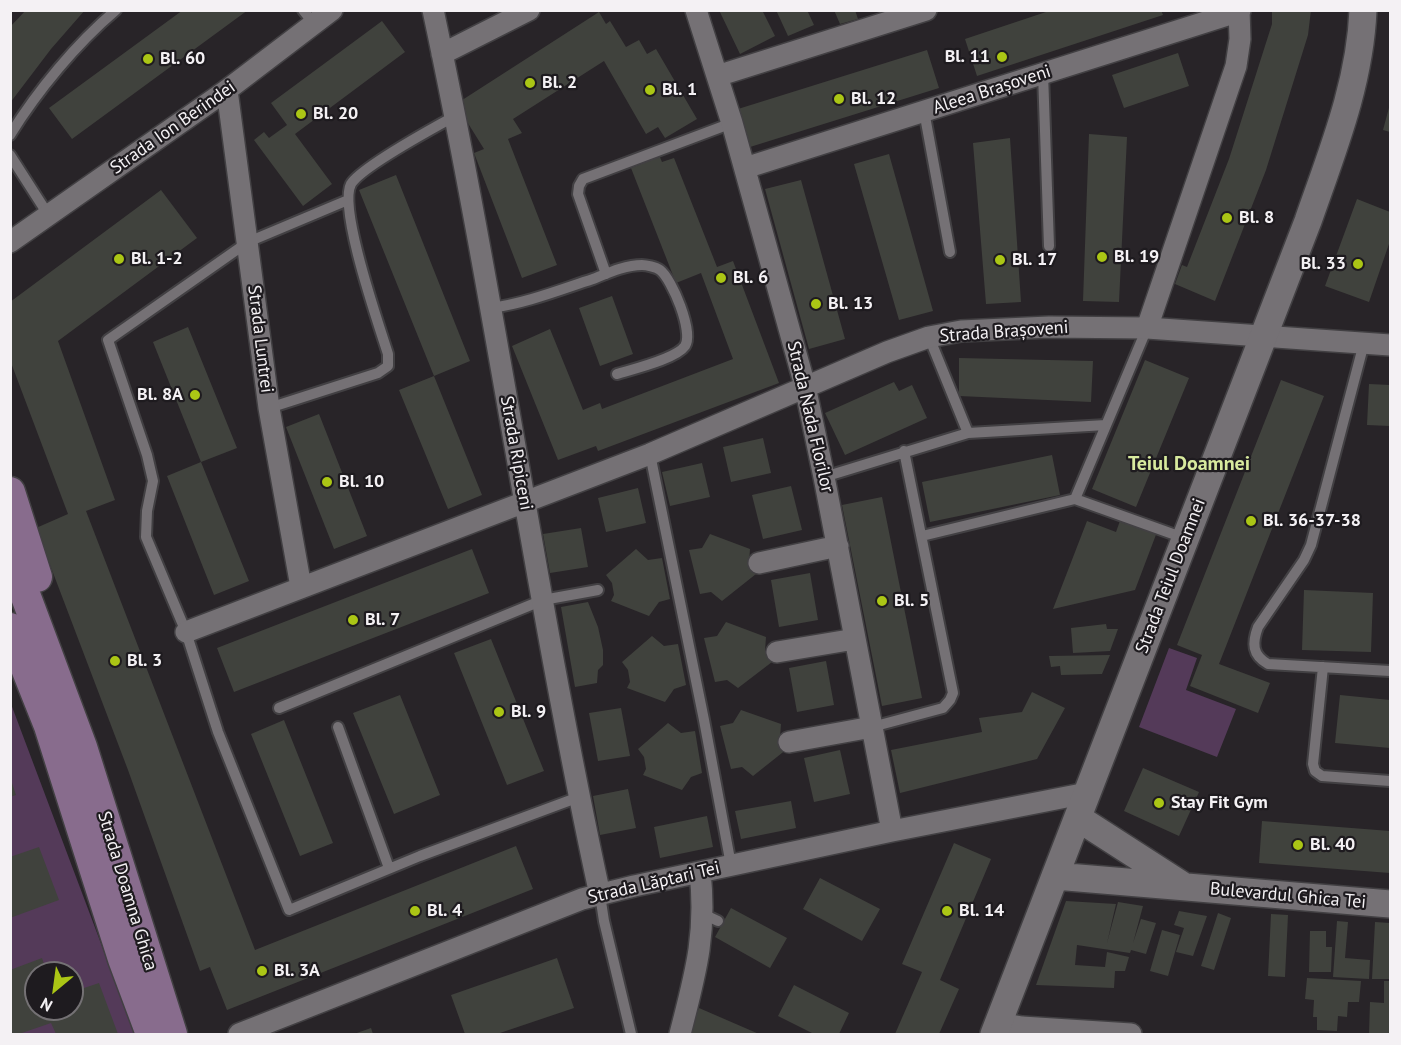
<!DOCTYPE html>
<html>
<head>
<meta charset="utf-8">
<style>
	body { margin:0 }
	#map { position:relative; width:1401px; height:1045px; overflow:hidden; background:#282428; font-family:"PT Sans",sans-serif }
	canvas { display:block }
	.frame { position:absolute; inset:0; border:12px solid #f4f1f4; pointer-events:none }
	.north { position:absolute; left:24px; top:961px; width:60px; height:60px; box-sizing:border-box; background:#1e1b1f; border:2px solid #747174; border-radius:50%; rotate:209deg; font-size:16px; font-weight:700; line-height:24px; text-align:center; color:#f4f1f4 }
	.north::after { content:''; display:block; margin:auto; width:21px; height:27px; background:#abc615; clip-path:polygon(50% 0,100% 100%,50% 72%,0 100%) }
</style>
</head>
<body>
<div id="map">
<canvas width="1401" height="1045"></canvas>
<div class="frame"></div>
<div class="north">N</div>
</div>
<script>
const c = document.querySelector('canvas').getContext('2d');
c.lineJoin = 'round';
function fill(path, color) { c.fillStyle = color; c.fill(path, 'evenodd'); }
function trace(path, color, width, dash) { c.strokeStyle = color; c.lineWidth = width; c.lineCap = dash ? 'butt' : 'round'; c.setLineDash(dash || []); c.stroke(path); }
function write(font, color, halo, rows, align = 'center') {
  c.font = font + ' "PT Sans",sans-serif'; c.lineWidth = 4.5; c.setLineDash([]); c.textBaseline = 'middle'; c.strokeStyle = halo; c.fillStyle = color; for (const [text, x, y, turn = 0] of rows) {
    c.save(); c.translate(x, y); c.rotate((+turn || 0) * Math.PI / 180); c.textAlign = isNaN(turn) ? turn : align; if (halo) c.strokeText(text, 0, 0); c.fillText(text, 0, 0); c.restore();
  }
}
const green = new Path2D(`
	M1169 648 1197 658 1186 690 1236 709 1217 757 1139 727Z
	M11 704 135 1034H11ZM36 973H72V1009H36Z`);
const building = new Path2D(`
	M26 10H85L51 49 10 103V27Z
	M183 10H248L72 139 49 108Z
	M719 10H762L775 36 740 54Z
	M776 10H807L814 25 788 36Z
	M834 10H855L858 19 840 24Z
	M1052 10H1161L1163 15 977 76 965 39Z
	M1272 10H1311L1308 35 1266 170 1215 301 1175 284 1182 265 1187 267 1229 159 1272 24Z
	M599 12 606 24 610 21 626 47 639 40 647 54 656 49 697 119 665 138 658 127 646 134 604 61 513 119 522 133 508 139 557 265 522 278 474 153 484 149 456 104Z
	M382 21 405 52 295 134 332 184 303 206 254 140 264 132 269 138 287 125 271 103Z
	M927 50 939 88 750 147 738 109Z
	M1178 53 1189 86 1124 108 1112 75Z
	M1390 104V132L1383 130Z
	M1089 134 1127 137 1119 302 1083 301Z
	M1010 138 1021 302 986 304 973 143Z
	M889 154 933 311 899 320 854 164Z
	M659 155 662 162 674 158 717 267 733 261 779 383 598 451 596 446 558 460 512 346 550 329 583 410 600 403 602 409 733 359 701 273 676 283 631 168 641 164 640 162Z
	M396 175 470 361 434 376 359 190Z
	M801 180 845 339 809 349 765 189Z
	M161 190 197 238 58 341 115 500 86 511 255 950 516 846 533 889 227 1010 210 967 200 971 128 770 36 528 68 514 10 360V302Z
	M1357 199 1390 212V241L1369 302 1325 286Z
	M612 296 633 354 600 366 579 308Z
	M188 327 237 448 201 462 153 342Z
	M959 358 1093 361 1091 402 959 396Z
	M1145 360 1189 378 1136 507 1092 489Z
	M434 376 482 495 448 509 399 390Z
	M1281 380 1324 396 1219 664 1270 683 1258 713 1190 686 1202 655 1177 645Z
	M894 382 899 391 912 385 927 418 845 455 825 413Z
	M1369 384 1390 385V426L1367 425Z
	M319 414 367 536 334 549 286 427Z
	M763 438 771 473 731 482 723 447Z
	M1052 455 1060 495 930 522 922 482Z
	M201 462 249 581 214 595 167 476Z
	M702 463 710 497 670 506 662 472Z
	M791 486 802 530 763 539 752 495Z
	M638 488 646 523 606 532 598 498Z
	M882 497 922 698 882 706 842 505Z
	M1121 518 1157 532 1135 590 1053 609 1087 521 1116 532Z
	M581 528 588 567 550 573 543 534Z
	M710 534 750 549 749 563 756 574 722 601 711 592 700 594 689 550 702 548Z
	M472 549 489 593 234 692 217 648Z
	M636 549 648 560 662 558 670 599 659 602 649 616 611 601 614 595 612 583 606 575Z
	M810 573 818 620 779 627 771 580Z
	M1304 590 1373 593 1371 652 1302 650Z
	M588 602 598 627 603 650V665L598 670 597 683 575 687 561 607Z
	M726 622 766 637 765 651 772 662 738 688 727 680 715 682 704 638 717 636Z
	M1106 624 1107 629H1118L1110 651 1073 653 1071 628Z
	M652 636 664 646 678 644 686 685 674 689 665 702 627 688 630 682 628 670 622 662Z
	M491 639 544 771 507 785 454 653Z
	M1110 655 1102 674 1061 675 1060 666 1051 667 1049 656Z
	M826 661 834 705 797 712 789 668Z
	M1032 692 1065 708 1037 759 900 793 891 750 982 732 979 718 1022 712Z
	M400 695 440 795 394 814 353 713Z
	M1340 695 1390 700V748L1335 743Z
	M621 708 630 756 598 761 589 713Z
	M741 710 781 724 780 737 787 749 753 776 742 767 731 769 720 726 733 723Z
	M284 720 333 843 300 856 251 734Z
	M668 723 681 733 695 731 702 773 691 777 682 790 643 775 646 769 644 757 638 749Z
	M840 750 850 794 814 802 804 758Z
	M1143 768 1199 792 1179 836 1124 811Z
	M11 780 16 795 10 797V781Z
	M628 789 636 828 600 835 593 796Z
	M791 801 796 828 741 839 735 811Z
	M707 816 713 847 660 858 654 827Z
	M1262 821 1390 831V873L1259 863Z
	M954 843 991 859 940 980 959 989 939 1034H895L922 972 902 964Z
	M39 847 59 900 10 918V857Z
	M820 878 880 909 862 941 803 909Z
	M1066 901 1116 904 1107 943 1118 902 1143 906 1133 943 1141 919 1156 923 1146 954 1131 950 1130 953 1077 945 1075 965 1105 967 1107 952 1129 957 1125 971H1115L1114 988 1036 985Z
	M731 908 787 938 770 968 715 937Z
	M1179 911 1207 916 1193 956 1176 952 1184 928 1174 925Z
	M1218 913 1231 918 1214 970 1201 966Z
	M1271 914 1288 915 1285 977 1268 976Z
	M1337 921 1348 922 1345 958 1370 960 1369 979 1333 977Z
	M1375 922 1390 923V979H1372Z
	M1162 930 1180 935 1168 976 1150 971Z
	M1310 931H1326V947H1332L1331 972H1309Z
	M42 958 47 973H36V1009H72V992L99 983 118 1034H56L51 1023 19 1034H10V970Z
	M557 958 574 1008 497 1034H465L451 995Z
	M1307 978 1361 981 1359 1002H1348L1347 1017 1338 1016 1337 1031 1317 1030V1017H1313L1314 1000 1305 999Z
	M1384 981H1390V1034H1369L1370 1002 1384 1003Z
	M794 985 849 1013 839 1034H814L778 1016Z
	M699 1008 759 1034H688Z
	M371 1028 373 1034H354Z`);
const service = new Path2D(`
	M303 10 314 24
	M1043 73 1049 246
	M924 111 950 252
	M10 135C38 90 76 44 116 10
	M10 155 49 216
	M348 200 248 242 108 340 147 455 153 481 147 511 146 537 186 632 218 732 289 910 420 856 579 797
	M606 274 578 194 579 186 583 179 732 123
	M491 308C527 303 559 290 593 279 608 273 625 265 642 265 646 265 656 267 660 270 672 279 694 332 685 346 676 359 633 369 617 374
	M929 337 968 433
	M1364 343 1311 545 1304 560 1258 627C1252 643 1252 655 1268 664L1390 671
	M269 408 378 373 388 366V354C379 325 338 208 351 184 361 167 435 127 455 116
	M650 454 704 720 731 865
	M824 477 968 433 1106 425
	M1075 499 1147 328
	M922 536 1075 499 1184 538
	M1323 667 1313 764 1315 771 1322 776 1390 781
	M279 708 543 600 598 590
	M338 727 389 868
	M872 727 943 708 950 700 953 693 904 451
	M600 895 604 921 631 1034
	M703 914 718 921`);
const minor = new Path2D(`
	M433 10C496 304 536 601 600 895
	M696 10 732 123 805 386 824 477 892 831
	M442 54 529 10
	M717 76 926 10
	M227 90 269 408 301 587
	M745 168 1240 11
	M10 242 227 90 332 10
	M1147 328 1236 66 1240 39 1239 10
	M759 563 838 546
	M186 632 650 454 887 352 929 337 961 331 1049 327 1147 328 1390 345
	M777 652 855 639
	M789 742 872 727
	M999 1023 1022 1027 1131 1034
	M239 1034 582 899 634 886 892 831 1087 793
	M680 1034C695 975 707 935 700 872`);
const tertiary = new Path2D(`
	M1078 818 1182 885
	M1055 876 1390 904
	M994 1034 1308 221C1332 152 1360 84 1363 10`);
const secondary = new Path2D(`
	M10 492 37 577
	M10 554 82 747 172 1034
	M10 628 49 726 123 959 151 1034`);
const markers = [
	[1002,57,6,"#abc615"],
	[148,59,6,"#abc615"],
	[530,83,6,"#abc615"],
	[650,90,6,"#abc615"],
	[839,99,6,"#abc615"],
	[301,114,6,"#abc615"],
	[1227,218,6,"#abc615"],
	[1102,257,6,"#abc615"],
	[119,259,6,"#abc615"],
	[1000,260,6,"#abc615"],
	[1358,264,6,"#abc615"],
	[721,278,6,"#abc615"],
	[816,304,6,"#abc615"],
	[195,395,6,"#abc615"],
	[327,482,6,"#abc615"],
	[1251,521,6,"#abc615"],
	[882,601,6,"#abc615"],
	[353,620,6,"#abc615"],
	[115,661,6,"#abc615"],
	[499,712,6,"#abc615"],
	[1159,803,6,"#abc615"],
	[1298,845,6,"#abc615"],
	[415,911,6,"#abc615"],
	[947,911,6,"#abc615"],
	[262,971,6,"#abc615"]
];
const poiNames = [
	["Bl. 11",990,57,"right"],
	["Bl. 60",160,59],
	["Bl. 2",542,83],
	["Bl. 1",662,90],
	["Bl. 12",851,99],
	["Bl. 20",313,114],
	["Bl. 8",1239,218],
	["Bl. 19",1114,257],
	["Bl. 1-2",131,259],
	["Bl. 17",1012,260],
	["Bl. 33",1346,264,"right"],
	["Bl. 6",733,278],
	["Bl. 13",828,304],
	["Bl. 8A",183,395,"right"],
	["Bl. 10",339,482],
	["Bl. 36-37-38",1263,521],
	["Bl. 5",894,601],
	["Bl. 7",365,620],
	["Bl. 3",127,661],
	["Bl. 9",511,712],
	["Stay Fit Gym",1171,803],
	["Bl. 40",1310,845],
	["Bl. 4",427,911],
	["Bl. 14",959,911],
	["Bl. 3A",274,971]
];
const streetNames = [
	["Aleea Brașoveni",992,90,-18],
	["Strada Ion Berindei",173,128,-35],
	["Strada Brașoveni",1004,332,-4],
	["Strada Luntrei",260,339,83],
	["Strada Nada Florilor",810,417,77],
	["Strada Ripiceni",516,453,80],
	["Strada Teiul Doamnei",1171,576,-69],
	["Strada Lăptari Tei",654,883,-13],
	["Strada Doamna Ghica",127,891,73],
	["Bulevardul Ghica Tei",1288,896,5]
];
const neighbourhoodNames = [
	["Teiul Doamnei",1189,464]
];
fill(green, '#543a59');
fill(building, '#40423d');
trace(service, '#424043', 14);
trace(minor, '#424043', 24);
trace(tertiary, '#424043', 30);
trace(secondary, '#424043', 33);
trace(service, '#757175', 10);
trace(minor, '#757175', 21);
trace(tertiary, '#757175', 27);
trace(secondary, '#886c8d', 30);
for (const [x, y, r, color] of markers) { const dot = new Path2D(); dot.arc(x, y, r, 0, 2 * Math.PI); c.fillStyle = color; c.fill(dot); trace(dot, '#1e1b1f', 2); }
write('bold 18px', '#f4f1f4', '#1e1b1f', poiNames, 'left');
write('18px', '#f4f1f4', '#1e1b1f', streetNames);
write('bold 20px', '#d8ea9e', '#1e1b1f', neighbourhoodNames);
</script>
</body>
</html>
